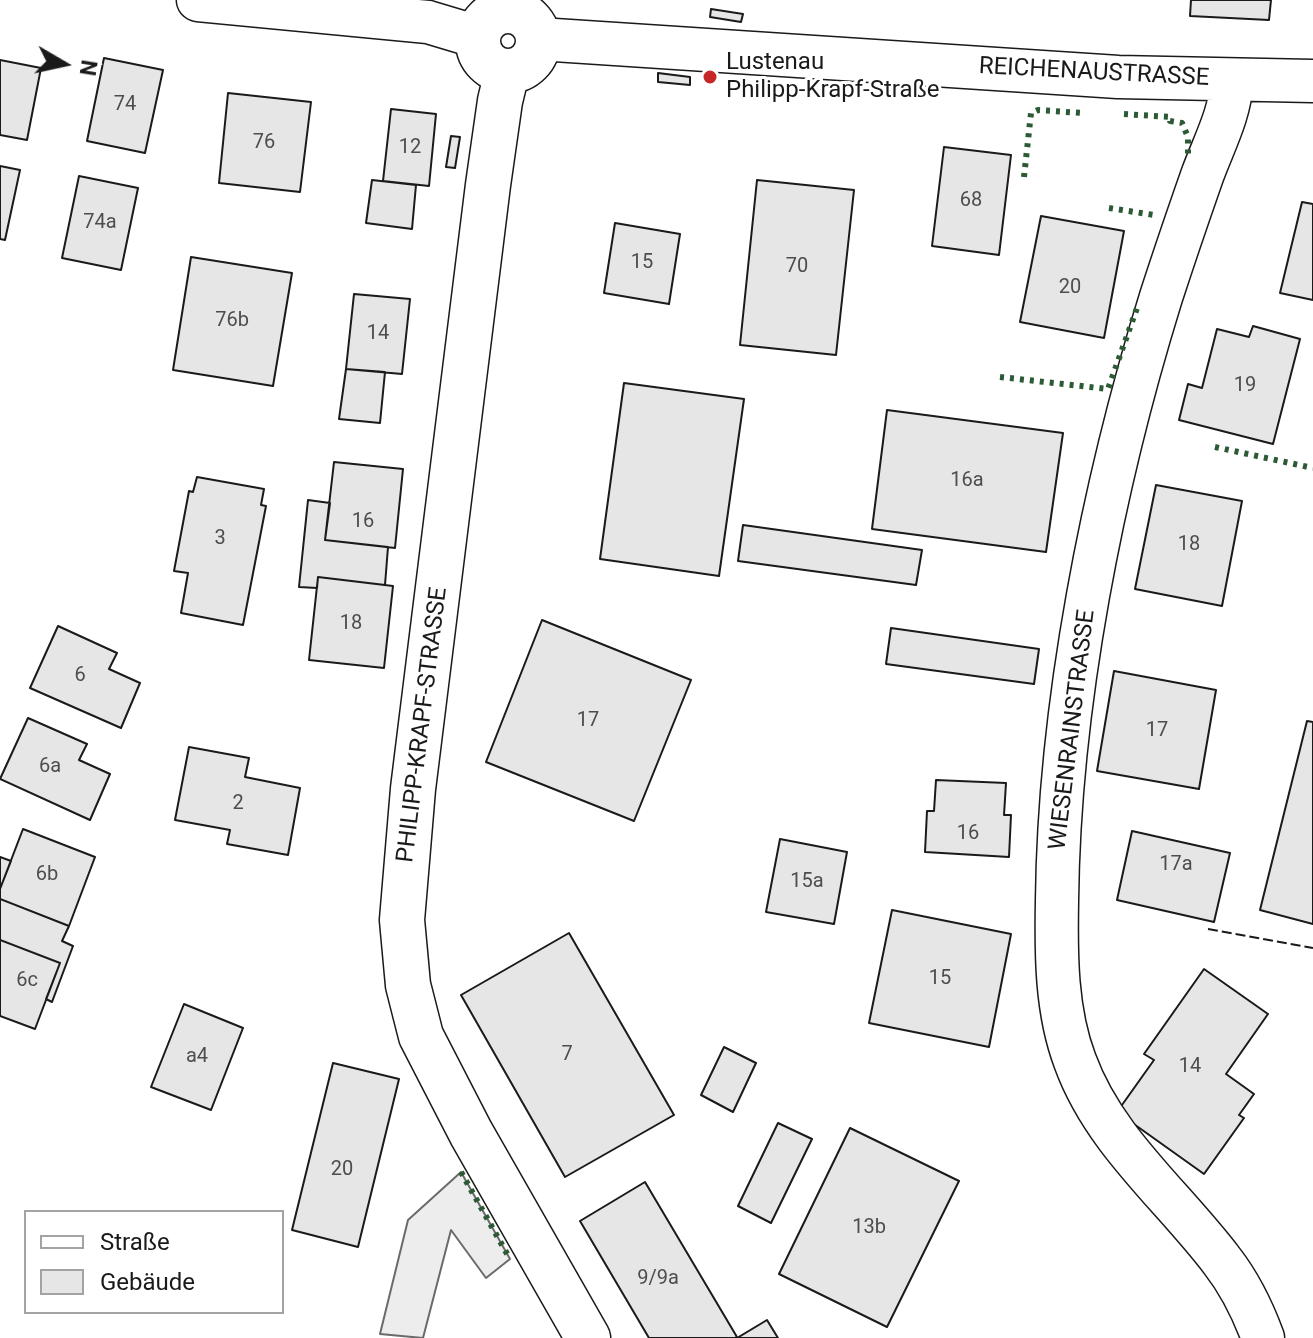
<!DOCTYPE html>
<html>
<head>
<meta charset="utf-8">
<style>
	body { margin:0 }
	#map { position:relative; width:1313px; height:1338px; overflow:hidden; background:#fff; font-family:Roboto,sans-serif }
	canvas { display:block }
	.legend { position:absolute; left:24px; top:1210px; width:260px; height:104px; box-sizing:border-box; background:#fff; border:2px solid #a3a3a3; margin:0; padding:10px 14px; list-style:none; font-size:24px; color:#1a1a1a }
	.legend li { display:flex; align-items:center; gap:16px; height:40px }
	.legend b { width:40px; border:2px solid #a3a3a3 }
	.north { position:absolute; left:24px; top:24px; width:80px; height:80px; -webkit-text-stroke:6px #fff; paint-order:stroke; rotate:99deg; font-size:22px; font-weight:700; line-height:32px; text-align:center; color:#1a1a1a }
	.north::after { content:''; display:block; margin:auto; width:28px; height:36px; background:#1a1a1a; clip-path:polygon(50% 0,100% 100%,50% 72%,0 100%) }
</style>
</head>
<body>
<div id="map">
<canvas width="1313" height="1338"></canvas>
<ul class="legend">
<li><b style="height:10px;background:#fff"></b>Straße</li>
<li><b style="height:22px;background:#e6e6e6"></b>Gebäude</li>
</ul>
<div class="north">N</div>
</div>
<script>
const c = document.querySelector('canvas').getContext('2d');
c.lineJoin = 'round';
function fill(path, color) { c.fillStyle = color; c.fill(path, 'evenodd'); }
function trace(path, color, width, dash) { c.strokeStyle = color; c.lineWidth = width; c.lineCap = dash ? 'butt' : 'round'; c.setLineDash(dash || []); c.stroke(path); }
function write(font, color, halo, rows, align = 'center') {
  c.font = font + ' Roboto,sans-serif'; c.lineWidth = 6; c.setLineDash([]); c.textBaseline = 'middle'; c.strokeStyle = halo; c.fillStyle = color; for (const [text, x, y, turn = 0] of rows) {
    c.save(); c.translate(x, y); c.rotate((+turn || 0) * Math.PI / 180); c.textAlign = isNaN(turn) ? turn : align; if (halo) c.strokeText(text, 0, 0); c.fillText(text, 0, 0); c.restore();
  }
}
const built = new Path2D(`
	M461 1172 510 1259 486 1278 451 1230 423 1338 380 1334 408 1220Z`);
const building = new Path2D(`
	M1191 0H1271L1269 20 1190 16Z
	M711 9 743 14 741 22 710 17Z
	M104 58 163 70 145 153 87 141Z
	M0 60 41 68 27 140 0 135Z
	M658 73 690 77V85L658 82Z
	M228 93 311 102 300 192 219 183Z
	M391 109 436 114 429 186 383 181Z
	M451 136 460 137 455 168 446 167Z
	M944 147 1011 155 999 255 932 246Z
	M0 166 20 170 5 240 0 239Z
	M79 176 138 188 121 270 62 258Z
	M372 180 416 185 412 229 366 223Z
	M757 180 854 190 836 355 740 345Z
	M1302 202 1313 204V300L1280 293Z
	M1041 216 1124 231 1104 338 1020 322Z
	M615 223 680 234 669 304 604 293Z
	M191 257 292 273 273 386 173 370Z
	M354 294 410 299 402 374 346 369Z
	M1253 326 1300 339 1273 444 1179 420 1188 384 1202 388 1217 329 1249 337Z
	M346 369 385 372 380 423 339 419Z
	M624 383 744 399 719 576 600 559Z
	M887 410 1063 433 1046 552 872 529Z
	M334 462 403 469 395 548 325 540Z
	M197 477 264 489 261 505 266 506 243 625 181 613 188 573 174 571 189 491 193 492Z
	M1156 485 1242 501 1222 606 1135 589Z
	M308 500 330 503 325 540 388 547 385 585 318 577 317 588 299 587Z
	M743 525 922 550 916 585 738 561Z
	M318 577 393 586 384 668 309 660Z
	M542 620 691 680 634 821 486 762Z
	M58 626 117 653 109 669 140 683 121 728 30 688Z
	M891 628 1039 649 1034 684 886 664Z
	M1114 671 1216 690 1199 789 1097 771Z
	M28 718 87 744 79 760 110 774 90 820 0 779Z
	M1307 721 1313 722V924L1260 910Z
	M189 747 249 758 245 777 300 788 288 855 227 844 230 830 175 820Z
	M936 780 1006 783 1004 815H1011L1009 857 925 852 927 811H934Z
	M23 829 95 857 69 926 0 899V889Z
	M1132 831 1230 853 1214 922 1117 900Z
	M780 839 847 852 834 924 766 912Z
	M0 857 11 861 0 889Z
	M0 899 69 926 62 941 73 946 52 1002 46 999 60 963 0 940Z
	M892 910 1011 934 989 1047 869 1023Z
	M569 933 674 1115 565 1177 461 995Z
	M0 940 60 963 35 1029 0 1016Z
	M1204 969 1268 1014 1226 1074 1254 1094 1239 1115 1244 1118 1204 1174 1117 1112 1154 1060 1144 1054Z
	M184 1004 243 1028 211 1110 151 1087Z
	M724 1047 756 1063 733 1112 701 1095Z
	M333 1063 399 1079 358 1247 292 1230Z
	M778 1123 812 1139 771 1223 738 1206Z
	M850 1128 959 1181 887 1327 779 1274Z
	M645 1182 737 1337 735 1338H649L580 1221Z
	M767 1320 778 1338H737Z`);
const minor = new Path2D(`
	M198 0 428 22 478 37
	M539 39 1118 77 1313 81
	M1232 80C1230 115 1214 143 1202 176 1188 216 1174 257 1161 297 1103 484 1059 705 1057 901 1056 954 1056 1011 1075 1061 1104 1141 1172 1195 1222 1261 1240 1284 1253 1311 1263 1338`);
const tertiary = new Path2D(`
	M478 41a30 30 0 1 1 60 0a30 30 0 1 1-60 0Z
	M507 72 500 101 488 185 413 789 402 920 408 985 421 1036 471 1133 588 1338`);
const hedge = new Path2D(`
	M1124 114 1170 117V121L1182 123 1188 137V159
	M1024 177 1031 113 1038 110 1082 113
	M1109 208 1154 215
	M1000 377 1108 389 1137 308
	M1215 447 1313 468
	M461 1172 510 1259`);
const fence = new Path2D(`
	M1208 929 1313 948`);
const markers = [
	[710,77,8,"#c62828"]
];
const numberNames = [
	["74",125,105],
	["76",264,143],
	["12",410,148],
	["68",971,201],
	["74a",100,223],
	["15",642,263],
	["70",797,267],
	["20",1070,288],
	["76b",232,321],
	["14",378,334],
	["19",1245,386],
	["16a",967,481],
	["16",363,522],
	["3",220,539],
	["18",1189,545],
	["18",351,624],
	["6",80,676],
	["17",588,721],
	["17",1157,731],
	["6a",50,767],
	["2",238,804],
	["16",968,834],
	["17a",1176,865],
	["6b",47,875],
	["15a",807,882],
	["15",940,979],
	["6c",27,981],
	["7",567,1055],
	["a4",197,1057],
	["14",1190,1067],
	["20",342,1170],
	["13b",869,1228],
	["9/9a",658,1279]
];
const poiNames = [
	["Lustenau",726,63],
	["Philipp-Krapf-Straße",726,91]
];
const streetNames = [
	["REICHENAUSTRASSE",1094,73,3],
	["PHILIPP-KRAPF-STRASSE",423,725,-83],
	["WIESENRAINSTRASSE",1073,730,-83]
];
fill(built, '#ededed');
trace(built, '#6a6a6a', 2);
fill(building, '#e6e6e6');
trace(building, '#1a1a1a', 2);
trace(minor, '#1a1a1a', 45);
trace(tertiary, '#1a1a1a', 47);
trace(minor, '#fff', 42);
trace(tertiary, '#fff', 44);
trace(hedge, '#2b5a34', 6, [4, 6]);
trace(fence, '#1a1a1a', 2, [10, 4]);
for (const [x, y, r, color] of markers) { const dot = new Path2D(); dot.arc(x, y, r, 0, 2 * Math.PI); c.fillStyle = color; c.fill(dot); trace(dot, '#fff', 3); }
write('20px', '#4d4d4d', null, numberNames);
write('24px', '#1a1a1a', '#fff', poiNames, 'left');
write('24px', '#1a1a1a', '#fff', streetNames);
</script>
</body>
</html>
